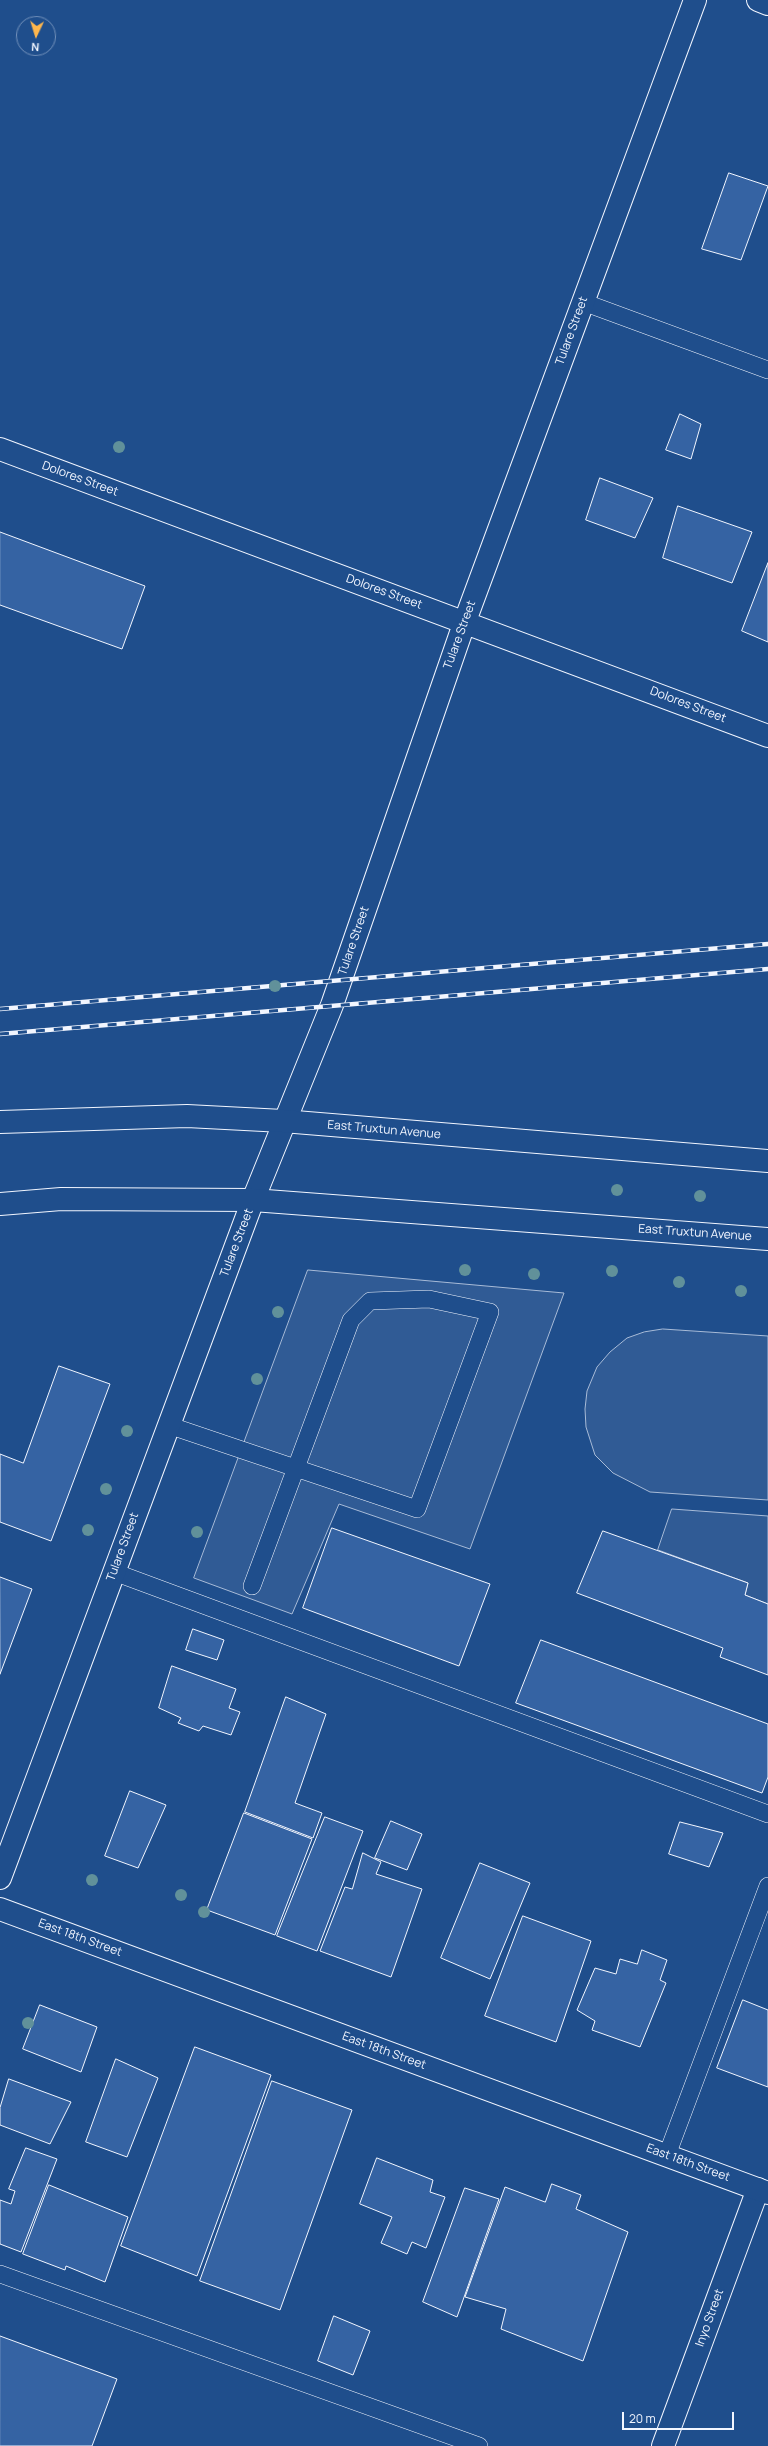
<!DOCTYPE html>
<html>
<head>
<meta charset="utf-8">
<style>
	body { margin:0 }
	#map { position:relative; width:768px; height:2446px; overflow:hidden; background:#1f4e8c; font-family:Manrope,sans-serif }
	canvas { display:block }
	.north { position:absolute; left:16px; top:16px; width:40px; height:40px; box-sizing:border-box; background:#1f4e8c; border:1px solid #7391ba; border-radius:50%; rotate:184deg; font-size:11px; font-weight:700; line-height:16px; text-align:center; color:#f2f6ff }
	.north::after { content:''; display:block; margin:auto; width:14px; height:18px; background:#ffb74d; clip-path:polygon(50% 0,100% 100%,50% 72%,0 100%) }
	.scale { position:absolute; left:622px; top:2412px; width:112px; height:18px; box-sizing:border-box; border:2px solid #f2f6ff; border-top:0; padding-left:5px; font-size:12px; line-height:14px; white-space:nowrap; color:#f2f6ff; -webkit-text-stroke:3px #1f4e8c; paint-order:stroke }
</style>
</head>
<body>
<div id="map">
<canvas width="768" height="2446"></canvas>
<div class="north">N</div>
<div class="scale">20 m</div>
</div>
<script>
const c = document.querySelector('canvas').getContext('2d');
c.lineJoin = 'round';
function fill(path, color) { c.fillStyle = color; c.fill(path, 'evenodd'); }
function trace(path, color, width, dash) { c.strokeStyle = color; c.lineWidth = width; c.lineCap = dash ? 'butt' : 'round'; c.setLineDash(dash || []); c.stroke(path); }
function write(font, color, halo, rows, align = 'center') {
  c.font = font + ' Manrope,sans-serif'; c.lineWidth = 3; c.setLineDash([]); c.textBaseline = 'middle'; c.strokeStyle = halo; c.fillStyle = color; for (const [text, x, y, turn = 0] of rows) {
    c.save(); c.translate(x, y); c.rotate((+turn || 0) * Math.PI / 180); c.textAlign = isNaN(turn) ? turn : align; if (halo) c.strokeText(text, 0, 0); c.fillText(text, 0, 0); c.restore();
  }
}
const built = new Path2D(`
	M308 1270 564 1293 470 1549 339 1504 292 1614 194 1578Z
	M663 1329 768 1336V1500L650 1492 613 1473 595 1455 586 1427 585 1409 587 1391 597 1367 610 1352 627 1338 644 1332Z
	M672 1509 768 1516V1604L745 1595 748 1583 658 1550Z`);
const building = new Path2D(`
	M729 173 768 186 741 260 702 249Z
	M680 414 701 424 691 459 666 450Z
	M600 478 653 498 635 538 586 520Z
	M678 506 752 532 732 583 663 558Z
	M0 532 145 586 122 649 0 605Z
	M768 563V642L742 631Z
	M59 1366 110 1384 51 1541 0 1522V1454L23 1463Z
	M332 1528 490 1584 459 1666 303 1608Z
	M603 1531 748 1583 745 1595 768 1604V1675L720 1657 723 1648 577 1593Z
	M0 1577 32 1589 0 1674Z
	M193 1629 224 1640 217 1660 186 1650Z
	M541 1640 768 1724V1777L762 1793 516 1703Z
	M172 1666 236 1689 229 1708 240 1712 231 1735 203 1726 199 1731 178 1723 181 1718 159 1708Z
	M286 1697 326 1714 295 1803 322 1813 313 1838 245 1812Z
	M130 1791 166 1805 138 1868 105 1856Z
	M244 1813 312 1839 275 1935 207 1910Z
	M325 1817 363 1831 317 1951 277 1936Z
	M391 1821 422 1834 407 1870 375 1858Z
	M680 1822 723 1833 709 1867 669 1854Z
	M363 1853 381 1862 376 1874 422 1889 391 1977 320 1951 345 1887 352 1889Z
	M480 1863 530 1883 490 1979 441 1958Z
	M523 1916 591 1941 556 2042 485 2016Z
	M642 1950 667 1960 660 1980 666 1983 640 2047 592 2030 595 2021 577 2010 595 1968 616 1974 620 1959 637 1964Z
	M743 2000 768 2010V2087L717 2068Z
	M40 2005 97 2027 81 2072 23 2049Z
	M195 2047 271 2075 197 2276 121 2246Z
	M116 2059 158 2078 127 2157 86 2142Z
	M9 2079 71 2102 50 2144 0 2125V2108Z
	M272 2081 352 2110 280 2310 200 2281Z
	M26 2148 57 2159 21 2252 0 2244V2200L11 2204 15 2191 9 2189Z
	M377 2158 433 2180 430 2192 445 2197 426 2248 412 2242 407 2254 381 2243 392 2217 360 2204Z
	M552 2184 581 2195 576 2209 628 2232 583 2361 501 2329 506 2309 465 2297 505 2187 545 2202Z
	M49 2185 128 2217 105 2282 66 2266 65 2270 23 2254Z
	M465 2188 499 2199 457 2317 423 2302Z
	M334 2316 370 2331 353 2375 318 2361Z
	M0 2336 117 2379 92 2446H0Z`);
const service = new Path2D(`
	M583 302 768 370
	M168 1425C251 1453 334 1481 417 1509L490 1312 429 1299 370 1301 351 1320 252 1586
	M114 1572 768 1814
	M667 2155 768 1886
	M0 2274 479 2446`);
const minor = new Path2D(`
	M758 0 768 4
	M0 449 768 736
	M0 1878 253 1200 332 1005 465 621 695 0
	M663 2446 758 2189`);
const tertiary = new Path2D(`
	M0 1909 768 2193`);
const secondary = new Path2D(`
	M0 1122 187 1116 283 1121 768 1161
	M0 1204 61 1199 253 1200 768 1239`);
const rail = new Path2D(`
	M0 1009 768 944
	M0 1034 768 969`);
const trees = [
	[119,447],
	[275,986],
	[617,1190],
	[700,1196],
	[465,1270],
	[612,1271],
	[534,1274],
	[679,1282],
	[741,1291],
	[278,1312],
	[257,1379],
	[127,1431],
	[106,1489],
	[88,1530],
	[197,1532],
	[92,1880],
	[181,1895],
	[204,1912],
	[28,2023]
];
const streetNames = [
	["Tulare Street",572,331,-70],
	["Dolores Street",80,479,20],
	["Dolores Street",384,592,20],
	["Tulare Street",460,635,-70],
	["Dolores Street",688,705,21],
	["Tulare Street",354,941,-71],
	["East Truxtun Avenue",384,1130,5],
	["East Truxtun Avenue",695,1233,4],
	["Tulare Street",237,1243,-69],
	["Tulare Street",123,1547,-70],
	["East 18th Street",80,1938,20],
	["East 18th Street",384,2051,20],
	["East 18th Street",688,2163,20],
	["Inyo Street",710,2318,-70]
];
fill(built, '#305b95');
trace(built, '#a8bbd7', 1);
fill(building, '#3563a3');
trace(building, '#f2f6ff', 1);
trace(service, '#f2f6ff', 18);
trace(minor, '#f2f6ff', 24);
trace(tertiary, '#f2f6ff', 24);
trace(secondary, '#f2f6ff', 24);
trace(service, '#1f4e8c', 17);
trace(minor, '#1f4e8c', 22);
trace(tertiary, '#1f4e8c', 22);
trace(secondary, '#1f4e8c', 22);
trace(rail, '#f2f6ff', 4.5);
trace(rail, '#1f4e8c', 3, [9]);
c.fillStyle = '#61919a';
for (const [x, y] of trees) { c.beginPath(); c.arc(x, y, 6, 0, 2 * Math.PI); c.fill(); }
write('12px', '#f2f6ff', '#1f4e8c', streetNames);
</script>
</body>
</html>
